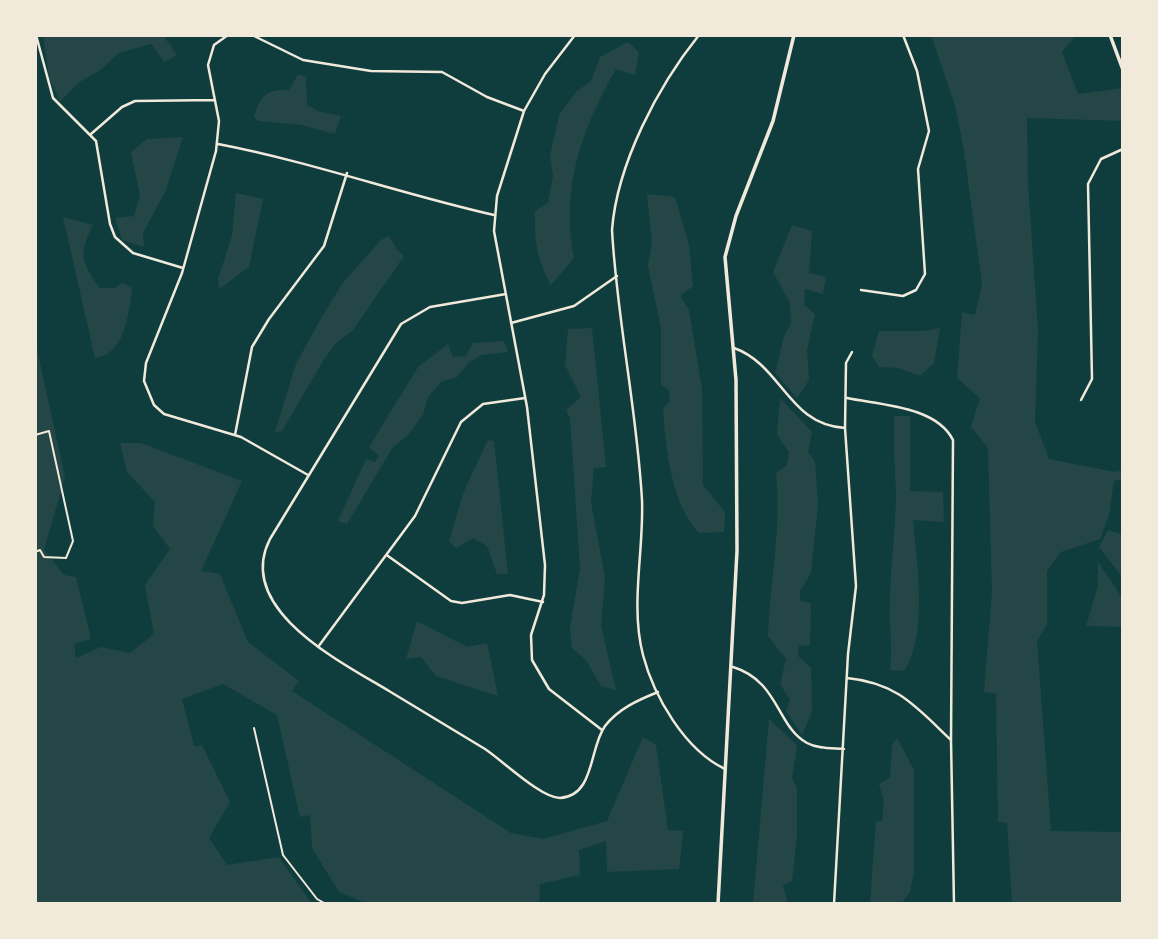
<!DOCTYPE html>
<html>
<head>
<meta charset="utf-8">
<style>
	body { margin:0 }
	#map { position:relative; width:1158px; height:939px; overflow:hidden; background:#0f3d3e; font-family:"Sofia Sans Condensed",sans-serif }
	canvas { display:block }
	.frame { position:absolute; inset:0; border:37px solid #f1e9da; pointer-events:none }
</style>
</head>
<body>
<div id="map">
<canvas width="1158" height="939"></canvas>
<div class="frame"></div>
</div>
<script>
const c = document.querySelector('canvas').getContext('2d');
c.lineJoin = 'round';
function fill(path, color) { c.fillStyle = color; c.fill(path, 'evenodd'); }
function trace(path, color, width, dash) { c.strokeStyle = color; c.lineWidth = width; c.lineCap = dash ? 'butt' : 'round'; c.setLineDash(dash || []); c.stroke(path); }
const green = new Path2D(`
	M43 35H163L177 55 164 62 151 44 119 53 99 71 78 83 60 102 49 77Z
	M931 35H1076L1062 52 1078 94 1123 88V121L1027 118 1028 185 1038 330 1035 422 1049 459 1115 472 1123 470V479L1114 481 1109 515 1100 539 1061 552 1047 571V624L1037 641 1051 831 1123 832V904H1012L1007 823 998 822 996 693 984 692 992 592 988 448 971 427 980 398 957 378 962 312 975 315 982 284 964 151 955 105Z
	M628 42 639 52 635 75 616 69C582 128 560 189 574 258L551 285C537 260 534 239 535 211L548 203 553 176 550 156 559 115 576 92 591 81 600 57Z
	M298 74 306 77 307 105 318 111 341 116 335 134 301 125 259 121 254 117C260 96 266 89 289 90Z
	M183 137 165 192 143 233 144 247 122 240 115 218 134 216 140 196 131 152 147 139Z
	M236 193 263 199 249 267 219 289 218 279 232 236Z
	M647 194 675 197 689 245 693 286 680 296 689 310 702 389 703 485 725 512 724 532 699 533C671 504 666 448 663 409L670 401 669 391 661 384V328L648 266 652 243Z
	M63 217 93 225C78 254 81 262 100 288H115L122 283 132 288C129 313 125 355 95 358Z
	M792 225 812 231 809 273 826 277 823 294 805 289 804 305 815 314 807 350 809 380 797 398 775 373C781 355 780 338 791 324L790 303 773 272Z
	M389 236 397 250 404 256 353 330 336 343 323 361 282 431 275 432 296 364 319 322 342 284 381 240Z
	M592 328 606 467 594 468 591 502 605 578 601 626 616 690 601 686 586 660 572 648 570 628 580 568 570 418 566 410 581 397 565 365 568 329Z
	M940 328 934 363 920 376 899 368 879 367 872 356 879 331H923Z
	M35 340 65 477 44 550 64 575 76 577 91 639 74 644 76 658 101 647 130 653 154 634 145 585 170 549 153 526 155 502 127 472 120 443H141L242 481 201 571 220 574 248 642 299 681 292 691 511 833 543 839 607 821 643 737 656 745 668 830 683 831 679 869 607 872 606 841 579 850 580 875 540 884 539 904 363 902 339 892 312 848 310 815 300 817 277 715 223 684 182 699 194 746 202 745 230 802 209 838 227 865 279 857 312 904H35Z
	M504 341 508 352 482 355 469 362 457 377 441 382 428 397 423 415 408 435 393 447 347 524 338 521 366 459 375 462 379 456 369 447 418 367 448 344 453 357 466 356 473 343Z
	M780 398 812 432 808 452 815 461 818 504 811 573 800 591V601L811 603 810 645 799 646 798 656 811 668 812 711 802 735 786 711 790 700 780 684 786 659 768 636C770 582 782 526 776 473L787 465 789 452 777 435Z
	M894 416H910V491L943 492 944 522 913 520C917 562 928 636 904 671L890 670C893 648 889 627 890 605 890 567 896 530 896 492 895 466 893 442 894 416Z
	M488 440 494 441 508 574H497L487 546 473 538 456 548 449 541 464 491Z
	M1108 530 1123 535V578L1099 547Z
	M1098 562 1123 599V627L1086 626 1098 586Z
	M417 621 467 647 487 643 498 696 436 676 421 657 406 659Z
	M769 719 797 745 792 778 797 788V836L792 881 783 885 788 904H753Z
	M897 738 914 770V872L910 892 901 904H870L876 821H882L884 802 879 784 890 777 892 745Z`);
const path = new Path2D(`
	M35 435 49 431 73 541 66 558 44 557 40 550 35 552`);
const service = new Path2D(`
	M254 728 283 855 317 899 326 904`);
const minor = new Path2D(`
	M36 35 53 98 96 141 110 224 115 237 133 253 183 268
	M228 35 214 45 208 65 219 121 216 151 182 273 146 363 144 381 154 405 164 414 241 437 308 475
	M252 35 303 60 371 71 442 72 487 97 524 111
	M575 35 545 74 524 111 497 196 494 231 527 407 545 565 544 595 531 635 532 660 549 689 602 730
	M699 35C658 86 617 164 612 230 617 320 637 410 642 500 644 551 630 605 643 655 654 697 685 750 725 769
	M91 134 122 107 135 101 215 100
	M218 144C312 162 401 194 494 215
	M861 290 903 296 916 290 925 274 918 169 929 131 917 71 903 35
	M506 294 430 307 401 324 270 539C234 609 341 662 389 691 421 710 453 730 485 749 503 761 541 798 560 798 595 796 589 748 605 726 618 709 638 700 658 692
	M511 323 574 306 617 276
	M734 348C782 365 788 425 845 428
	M847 398C880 405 936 406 953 440L951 740 954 904
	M1081 400 1092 379 1088 184 1101 159 1123 149
	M235 435 252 347 269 319 324 246 347 173
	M388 556 451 601 462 603 510 595 543 602
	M318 647 415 516 461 422 483 404 525 398
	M733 667C779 681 777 727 807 743 818 749 832 748 844 749
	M847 678C898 683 916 707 951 740
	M834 904 848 654 856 586 845 428 846 363 852 352`);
const secondary = new Path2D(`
	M1110 35 1123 70
	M718 904 737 551 736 380 725 257 736 216 773 121 794 35`);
fill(green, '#244646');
trace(path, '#f1e9da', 2);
trace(service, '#f1e9da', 2);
trace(minor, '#f1e9da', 2.5);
trace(secondary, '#f1e9da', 3.5);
</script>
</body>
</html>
